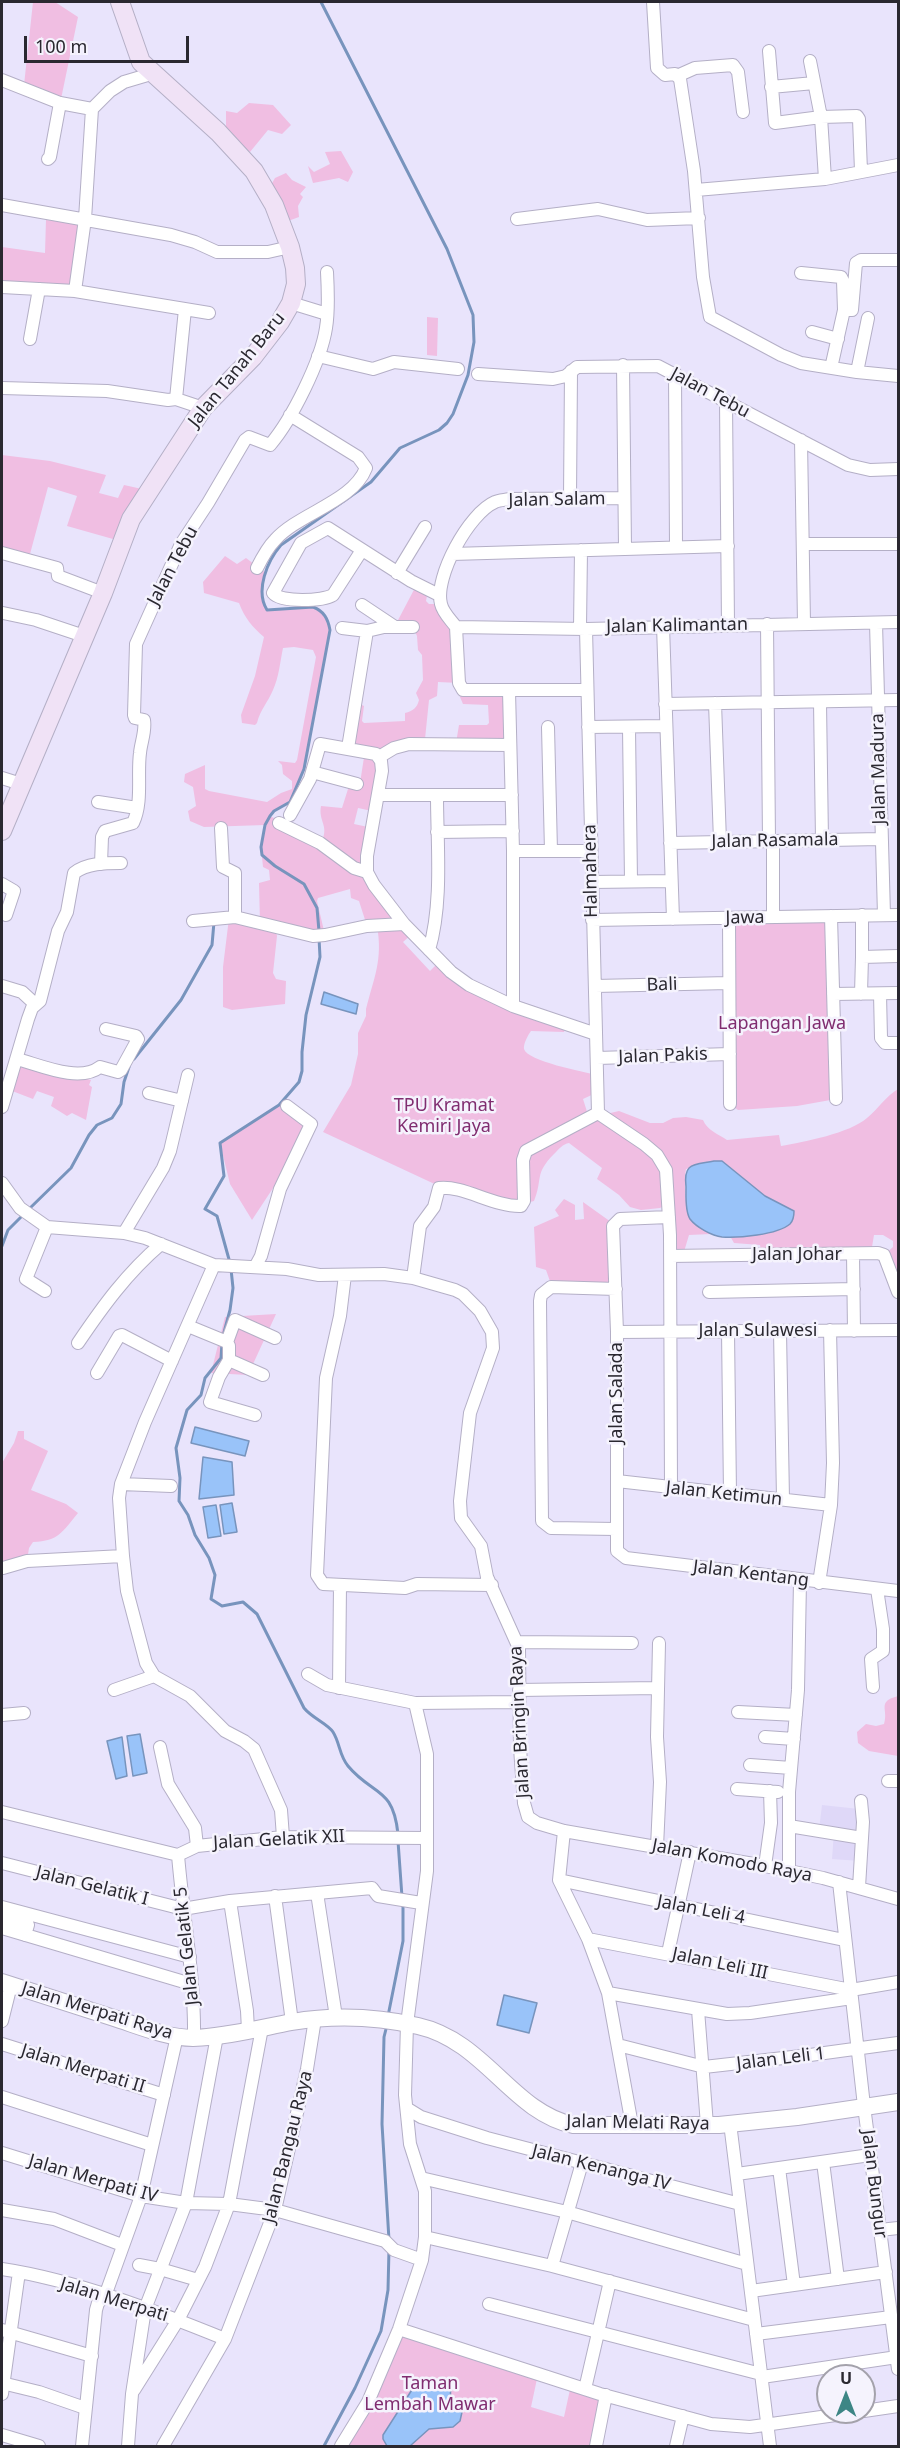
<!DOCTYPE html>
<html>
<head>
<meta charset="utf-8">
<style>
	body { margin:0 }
	#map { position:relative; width:900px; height:2448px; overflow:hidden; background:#e9e4fc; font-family:"Noto Sans",sans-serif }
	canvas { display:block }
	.frame { position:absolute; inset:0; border:3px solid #2a2830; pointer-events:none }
	.north { position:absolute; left:816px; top:2364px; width:60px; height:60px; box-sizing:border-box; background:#f5f3fd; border:2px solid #a4a2ab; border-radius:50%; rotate:0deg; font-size:16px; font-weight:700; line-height:24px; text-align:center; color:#2a2830 }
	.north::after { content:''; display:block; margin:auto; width:21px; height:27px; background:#3d8685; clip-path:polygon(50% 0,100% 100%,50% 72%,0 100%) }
	.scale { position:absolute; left:24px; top:36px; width:165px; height:27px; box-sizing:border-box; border:3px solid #2a2830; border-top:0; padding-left:8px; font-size:18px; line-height:21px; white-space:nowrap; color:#2a2830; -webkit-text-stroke:4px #f5f3fd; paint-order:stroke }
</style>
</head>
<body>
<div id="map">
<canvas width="900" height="2448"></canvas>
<div class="frame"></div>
<div class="north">U</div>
<div class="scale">100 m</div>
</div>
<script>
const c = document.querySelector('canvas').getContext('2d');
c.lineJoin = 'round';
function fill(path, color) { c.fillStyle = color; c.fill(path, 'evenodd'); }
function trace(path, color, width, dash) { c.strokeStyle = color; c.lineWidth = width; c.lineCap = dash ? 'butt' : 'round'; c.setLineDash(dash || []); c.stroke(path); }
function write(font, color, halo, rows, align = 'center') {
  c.font = font + ' "Noto Sans",sans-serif'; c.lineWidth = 5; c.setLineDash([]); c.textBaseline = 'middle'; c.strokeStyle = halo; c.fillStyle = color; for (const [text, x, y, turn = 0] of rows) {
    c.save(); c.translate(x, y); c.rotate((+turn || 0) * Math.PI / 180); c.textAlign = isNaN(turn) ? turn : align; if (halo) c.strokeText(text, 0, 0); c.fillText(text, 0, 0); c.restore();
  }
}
const built = new Path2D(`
	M822 1805 859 1809 860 1861 832 1859 834 1832 819 1830Z`);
const green = new Path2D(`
	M33 2H55L78 17 61 99 24 85Z
	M249 103 273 105 291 125 282 134 268 130 250 152 226 132V111L237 113Z
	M341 151 353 172 348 182 339 178 313 183 308 166 314 172 330 164 325 152Z
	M286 173 292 180 306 187 300 194 303 197 298 206 299 217 288 221 267 192 275 178Z
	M46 220 78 223 70 290 2 282V247L45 253Z
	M427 317 438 318 437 356 427 355Z
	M2 455 50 461 106 475 99 493 118 498 124 485 142 489 120 541 67 526 77 496 48 487 30 554 2 552Z
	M225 556 237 564 246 558 266 573C262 586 259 598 267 610L313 607C324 611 328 619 330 630L304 769 290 802 274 811 270 816 321 843C330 825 318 822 321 806L342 808 348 789 360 783 365 751 348 748 360 704 364 706 362 721 364 723 405 721V713C413 711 417 708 419 700L416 693 423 680 422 655 418 650 417 636 413 627 397 622 417 584 428 590 426 601 429 604H441L456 627 459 683 438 682 437 696 429 700 425 739 379 757 372 811 358 808 354 824 368 827 367 863 411 935 403 942 430 971 438 963 451 971 566 1026 564 1032 531 1031C528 1035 523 1044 524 1049 527 1061 584 1072 597 1075L598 1092 583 1099 589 1118 619 1111 650 1123H663L673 1118 686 1117 703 1120C707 1130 718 1134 727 1140L779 1135 781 1146C804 1142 850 1133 867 1118 878 1109 886 1096 898 1089V1292L884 1255 893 1247V1241L883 1235H874L871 1253 762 1255 760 1245 734 1243 730 1236 768 1233 765 1196 722 1161 686 1169C684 1178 685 1212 691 1219 695 1225 705 1230 711 1234L689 1235 683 1255 670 1256 668 1203 660 1208 641 1210 630 1207 619 1195 597 1179 602 1168 569 1143C563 1144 559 1149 554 1154 534 1174 543 1179 534 1201L522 1204 441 1187 323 1132 351 1085 358 1054V1033L366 1016V1009C374 977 383 960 377 926H367L359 901 351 898 350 889 318 898 317 901 325 935 275 928 277 936 273 973 276 979 286 981 285 1004 232 1010 223 1007V967L229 918 260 923 259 883 270 880 269 870 263 867 261 847 265 825 204 827 190 821 188 811 196 806 193 787 184 782 185 774 205 765V789L209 791 267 802 281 793 292 789V781L283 774 282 765 278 761 295 763 297 760 316 657 313 650 294 647 283 648C280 662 279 677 273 690 268 702 260 710 257 723L255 725 242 723 241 715 255 676 264 637C253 628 244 617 239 603L204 593 203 582Z
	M463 690 509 691 510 745 456 743 459 725H487L489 723 488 705 463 704 460 697Z
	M831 916 836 1099 797 1106 738 1110 730 1104 729 918Z
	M17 1059 91 1080 89 1085 92 1087 86 1120 72 1113 67 1116 51 1106 54 1097 37 1091 33 1099 7 1089Z
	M279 1105 310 1132 252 1220 230 1184 220 1143Z
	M564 1199 575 1205V1220L584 1219 583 1202 611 1222 615 1270 606 1285 551 1284 546 1270 536 1267 534 1227 559 1216 555 1210Z
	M276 1314 248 1375 211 1373 225 1317Z
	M18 1431H24V1439L48 1451 31 1490 66 1504 78 1513C62 1532 59 1541 33 1542L29 1548 27 1561 2 1573V1463L14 1443Z
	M898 1696V1756L869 1751 858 1743 857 1732 866 1724 876 1726 884 1724C889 1709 876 1702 898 1696Z
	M399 2329 538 2374 531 2407 564 2417 571 2385 600 2394 596 2446H341Z`);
const water = new Path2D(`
	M324 992 358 1004 356 1014 321 1004Z
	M714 1161H722L765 1196 794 1211C794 1215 794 1220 790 1224 777 1235 738 1238 722 1237 712 1236 696 1227 690 1219 685 1211 686 1196 686 1187 683 1162 694 1165 714 1161Z
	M195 1427 249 1441 245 1456 191 1443Z
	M203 1457 232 1462 234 1495 199 1499Z
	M232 1503 237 1532 224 1534 220 1505Z
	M216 1505 221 1536 208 1538 203 1507Z
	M140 1734 147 1773 133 1776 127 1736Z
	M122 1737 127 1776 116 1779 107 1741Z
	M504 1995 537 2003 529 2033 497 2025Z
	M440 2380 452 2386C447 2398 455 2404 462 2412L460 2421 453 2427 429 2429 410 2446H387L383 2439V2435L415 2385Z`);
const stream = new Path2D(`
	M319 931 317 908 304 884 275 866 262 855 261 847 265 825 270 816 274 811 290 802 304 769 330 630C328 619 324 611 313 607L267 610C255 591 267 561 281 545L371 482 400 448 439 430 447 423 453 414 468 375 474 342 473 315 447 249 321 2
	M134 1059 181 1000 212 945 214 922
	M28 1210 71 1168 89 1135 97 1125 112 1118 121 1104 124 1082 129 1067
	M2 1246 8 1230 23 1215
	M230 1263 217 1216 205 1209 224 1176 220 1143 279 1105 299 1082 302 1071V1052L306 1015 320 957 319 938
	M223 1336 230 1310 233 1288 231 1269
	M222 1343 221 1358 205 1378 201 1395 187 1410 176 1448 180 1478 179 1501 188 1515 195 1535 209 1558 215 1575 211 1599 222 1606 243 1602 257 1614 304 1708C312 1718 328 1724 333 1732 340 1743 339 1755 348 1766 373 1796 393 1786 398 1834
	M398 1841 402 1897
	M388 2016 403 1941V1904
	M387 2025 384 2037 382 2124 389 2240
	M324 2446 355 2388 381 2331 388 2290 389 2249`);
const minor = new Path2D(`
	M653 2 657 68 665 75 675 74 680 79 694 171 703 277 710 317 781 355 801 363 857 372 898 376
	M769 51 775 123 821 117 857 116 859 119 861 171
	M810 61 821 117 825 179
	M677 76 695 68 733 65 738 72 743 112
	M2 80 60 103 92 109
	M771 87 814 83
	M48 159 50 157 60 103
	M696 190 825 179 898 165
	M2 205 171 235 195 242 217 252H268L290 247
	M517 219 598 209 647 220 699 218
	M801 273 841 277 843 281 844 310
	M2 287 75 291 209 313
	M75 291 85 219 92 109 110 91 124 82 151 74
	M291 303 327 314
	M812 332 838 339
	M30 339 39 289
	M318 356 373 369 394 362 458 369
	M623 365 625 548
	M831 368 844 310H852L856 263 861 260H898
	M857 372 868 318
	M675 373 676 547
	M478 374 553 379 566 376 577 367 658 366 848 465 870 470 898 469
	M2 388 107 391 168 400 176 399 203 408
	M176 399 185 309
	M726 401 728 625
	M801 440 804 624
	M570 498 571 371
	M803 544H898
	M362 550 333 595C323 601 281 603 273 593L301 543 328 528 411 581 439 595
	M2 553 57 568 58 576 103 593
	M452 554 728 546
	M257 568C262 558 267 548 275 540 299 513 353 502 366 468L358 457 290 415
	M397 573 425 527
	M362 605 395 627
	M3 613 36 620 84 636
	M876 623 884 915
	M767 624 769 841
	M663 626 673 919
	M456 627 586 629 898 622
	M456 627C451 620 443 613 441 604 434 577 469 513 495 502 499 500 505 500 509 499L623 498
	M456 627 459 683 463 690H587
	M342 628 367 631
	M580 628 581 550
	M586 629 598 1113
	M509 691 513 851V1006
	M820 702 822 840
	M715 703 720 841
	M665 704 898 700
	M548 727 551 851
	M588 727 666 726
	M629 728 631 881
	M348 748 367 631 384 627H413
	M379 757 394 748 409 744 510 745
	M312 772 357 784
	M2 778 21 784
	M379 795H512
	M98 802 137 808
	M290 815 310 779 320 744 376 754 381 761 382 771 367 856V872L374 885 404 924 451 972 469 985 513 1006 596 1034
	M279 823 320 843 354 868 367 872
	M221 828 223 867 235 873V917
	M437 832 513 831
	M670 843 881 839
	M513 851H591
	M101 864 102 837 105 831 133 823C143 802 137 775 140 753 141 742 146 731 144 720L135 718 134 715 136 644 181 544 208 503 245 440 249 437 270 445C292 419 321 361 326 328 329 310 328 290 327 272
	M592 882 671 881
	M2 884 14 891 6 915
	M862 915V957L898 956
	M831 916 836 1099
	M773 917V841
	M729 918 730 1104
	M592 920 898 915
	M193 921 235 917 313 936 325 935 367 926 404 924
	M429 950C443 903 437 844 437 796
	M2 986 22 992 35 1004
	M595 986 729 983
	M833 994 898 993
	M861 994 862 957
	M880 994 881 1038 885 1043H898
	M597 1058 730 1054
	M17 1059C40 1065 79 1083 100 1067L118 1072 121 1070 138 1039 136 1036 106 1029
	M149 1093 182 1101
	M2 1107 28 1019 32 1008 40 1001 58 931 67 912 74 873C87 863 105 863 121 863
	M598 1113 644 1144 657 1155 666 1170 670 1235 671 1488
	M2 1183 20 1208 47 1227 124 1233 145 1238 214 1265 287 1269 319 1275 384 1274 413 1278 455 1290 463 1294 480 1311 492 1332 493 1348 470 1413 460 1501 461 1518 481 1546 487 1577 519 1648 520 1748 524 1803 528 1817 537 1823 564 1831 765 1866 823 1878 898 1899
	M669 1217 620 1219 613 1226 617 1332V1551L626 1558 898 1591
	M124 1233 163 1168 170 1151 188 1075
	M853 1254 854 1331
	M670 1256 878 1253 884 1255 898 1292
	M214 1265 145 1422 121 1484 119 1498 123 1556 127 1591 146 1663 154 1676 190 1696 225 1731 244 1741 254 1749 281 1810 283 1837
	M255 1267 261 1256 280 1189 311 1124 287 1106
	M345 1275 340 1316 326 1378 317 1575 323 1584 405 1588 417 1584 492 1585
	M413 1278 420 1226 434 1207 439 1188C463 1185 494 1207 521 1206L524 1201 523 1160 526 1151 598 1113
	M616 1289 551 1287 541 1295 540 1301 542 1521 551 1528 616 1529
	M45 1291 26 1279 47 1227
	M709 1292 854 1289
	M188 1326 227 1342 229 1346V1360L263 1375
	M728 1331 730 1494
	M780 1331 783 1499
	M617 1332 898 1330
	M227 1342 235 1320 275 1338
	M78 1343C103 1306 127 1273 161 1244
	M229 1360 219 1377 210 1402 255 1415
	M97 1373 119 1336 122 1335 172 1361
	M617 1481 831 1505
	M121 1484 171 1486
	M3 1568 27 1561 123 1556
	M819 1583 831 1505 833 1463 830 1330
	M517 1642 632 1643
	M308 1674 327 1685 415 1703 519 1702
	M873 1687 871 1659 883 1651V1629L877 1589
	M339 1688 340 1585
	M114 1690 154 1676
	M519 1690 657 1688
	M738 1712 796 1715
	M2 1715 24 1713
	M765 1737 794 1739
	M160 1747 168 1784 195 1828 197 1846
	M750 1765 791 1768
	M888 1781H898
	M737 1789 778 1792
	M2 1812 178 1855 197 1846 283 1837 427 1838
	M789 1826 862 1838
	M564 1831 559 1880 588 1939 608 1993 632 2125
	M657 1847 660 1782 657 1737 659 1643
	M178 1855C183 1916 195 1977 194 2038
	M2 1863 183 1909 230 1901 372 1888 378 1896 421 1903
	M765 1866 771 1823 770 1791
	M789 1871V1792L798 1690 800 1581
	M559 1880 844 1940
	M839 1882 864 2106 898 2369
	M859 1887 863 1822 861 1801
	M317 1893 336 2017
	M275 1896 292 2022
	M230 1901 247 2011 248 2030
	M2 1907 190 1957
	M2 1918 28 1925 25 1935
	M2 1928 191 1984
	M588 1939 851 1990 898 1982
	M668 1953 690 1852
	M608 1993 727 2014 750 2013 852 1998
	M698 2010 707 2125
	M2 2021 11 1985
	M2 2044 164 2095
	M618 2045 704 2067 810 2055 898 2043
	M2 2097 152 2145
	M408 2109 421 2117 487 2138 740 2204
	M730 2123 770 2446
	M2 2153 141 2196 186 2203 229 2204 275 2210 385 2241 394 2250 422 2260
	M823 2162 838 2279
	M779 2168 794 2285
	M737 2174 870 2155
	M421 2178 567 2212 747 2264
	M2 2210 54 2219 122 2245
	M880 2230 898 2228
	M425 2237 552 2266 754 2320
	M139 2265 160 2269 198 2280
	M552 2266 582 2163
	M2 2269C75 2280 156 2311 225 2339
	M751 2291 886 2272
	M489 2304 761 2374
	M399 2329 600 2394 711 2424 750 2427 857 2412
	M2 2330 92 2356
	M756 2334 891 2317
	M762 2377 897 2357
	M2 2383 39 2392 85 2408
	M585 2389 610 2281
	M134 2390 178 2320 205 2267 229 2204 262 2028
	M2 2394 19 2272
	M864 2411 898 2406
	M2 2435 39 2446
	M82 2446 96 2310 98 2303 105 2296 141 2196 177 2036
	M128 2446 132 2394 145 2309 186 2203 217 2036
	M163 2446 225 2339 275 2210 307 2069 315 2019
	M341 2446 368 2402 399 2329 422 2260 425 2237V2191L410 2144 405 2095 407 2024 427 1871V1754L415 1703
	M596 2446 606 2395
	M676 2446 683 2416`);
const tertiary = new Path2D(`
	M2 1982C39 1994 76 2006 114 2018 139 2026 167 2038 193 2038 226 2037 260 2028 292 2022 333 2015 378 2017 418 2026 485 2041 512 2112 573 2125H719L797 2117 898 2102`);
const secondary = new Path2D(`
	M2 831 103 593 131 519 203 408 253 357 280 322 291 303 296 284 295 268 290 247 274 205 254 171 218 132 141 62 120 2`);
const streetNames = [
	["Jalan Tanah Baru",237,370,-51],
	["Jalan Tebu",710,393,28],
	["Jalan Salam",557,500,-1],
	["Jalan Tebu",173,566,-62],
	["Jalan Kalimantan",677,626,-1],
	["Jalan Madura",879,769,-91],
	["Jalan Rasamala",775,841,-1],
	["Halmahera",591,871,-91],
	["Jawa",745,918,-1],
	["Bali",662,985,-2],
	["Jalan Pakis",663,1056,-2],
	["Jalan Johar",797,1255],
	["Jalan Sulawesi",758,1331],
	["Jalan Salada",617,1393,-90],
	["Jalan Ketimun",724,1494,6],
	["Jalan Kentang",751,1574,7],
	["Jalan Bringin Raya",520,1722,-93],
	["Jalan Gelatik XII",279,1840,-3],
	["Jalan Komodo Raya",732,1861,11],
	["Jalan Gelatik I",92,1886,14],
	["Jalan Leli 4",701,1910,11],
	["Jalan Gelatik 5",187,1946,-96],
	["Jalan Leli III",720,1964,12],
	["Jalan Merpati Raya",97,2011,17],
	["Jalan Leli 1",781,2059,-7],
	["Jalan Merpati II",83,2069,17],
	["Jalan Melati Raya",638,2123,1],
	["Jalan Bangau Raya",288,2147,-76],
	["Jalan Kenanga IV",601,2168,14],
	["Jalan Merpati IV",93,2179,16],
	["Jalan Bungur",874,2184,83],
	["Jalan Merpati",114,2300,17]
];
const parkNames = [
	["Lapangan Jawa",782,1024],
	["TPU Kramat",444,1106],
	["Kemiri Jaya",444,1127],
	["Taman",430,2384],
	["Lembah Mawar",430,2405]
];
fill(built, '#dfd8f8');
fill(green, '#f0bee2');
fill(water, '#99c3f9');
trace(water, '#7894bd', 1.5);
trace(stream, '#7894bd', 3);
trace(minor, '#b4afc6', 14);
trace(tertiary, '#b4afc6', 18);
trace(secondary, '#b4afc6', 20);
trace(minor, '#fff', 12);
trace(tertiary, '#fff', 16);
trace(secondary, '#f0e2f6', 18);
write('18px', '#2a2830', '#f5f3fd', streetNames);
write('18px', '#802d70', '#f5f3fd', parkNames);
</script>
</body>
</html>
